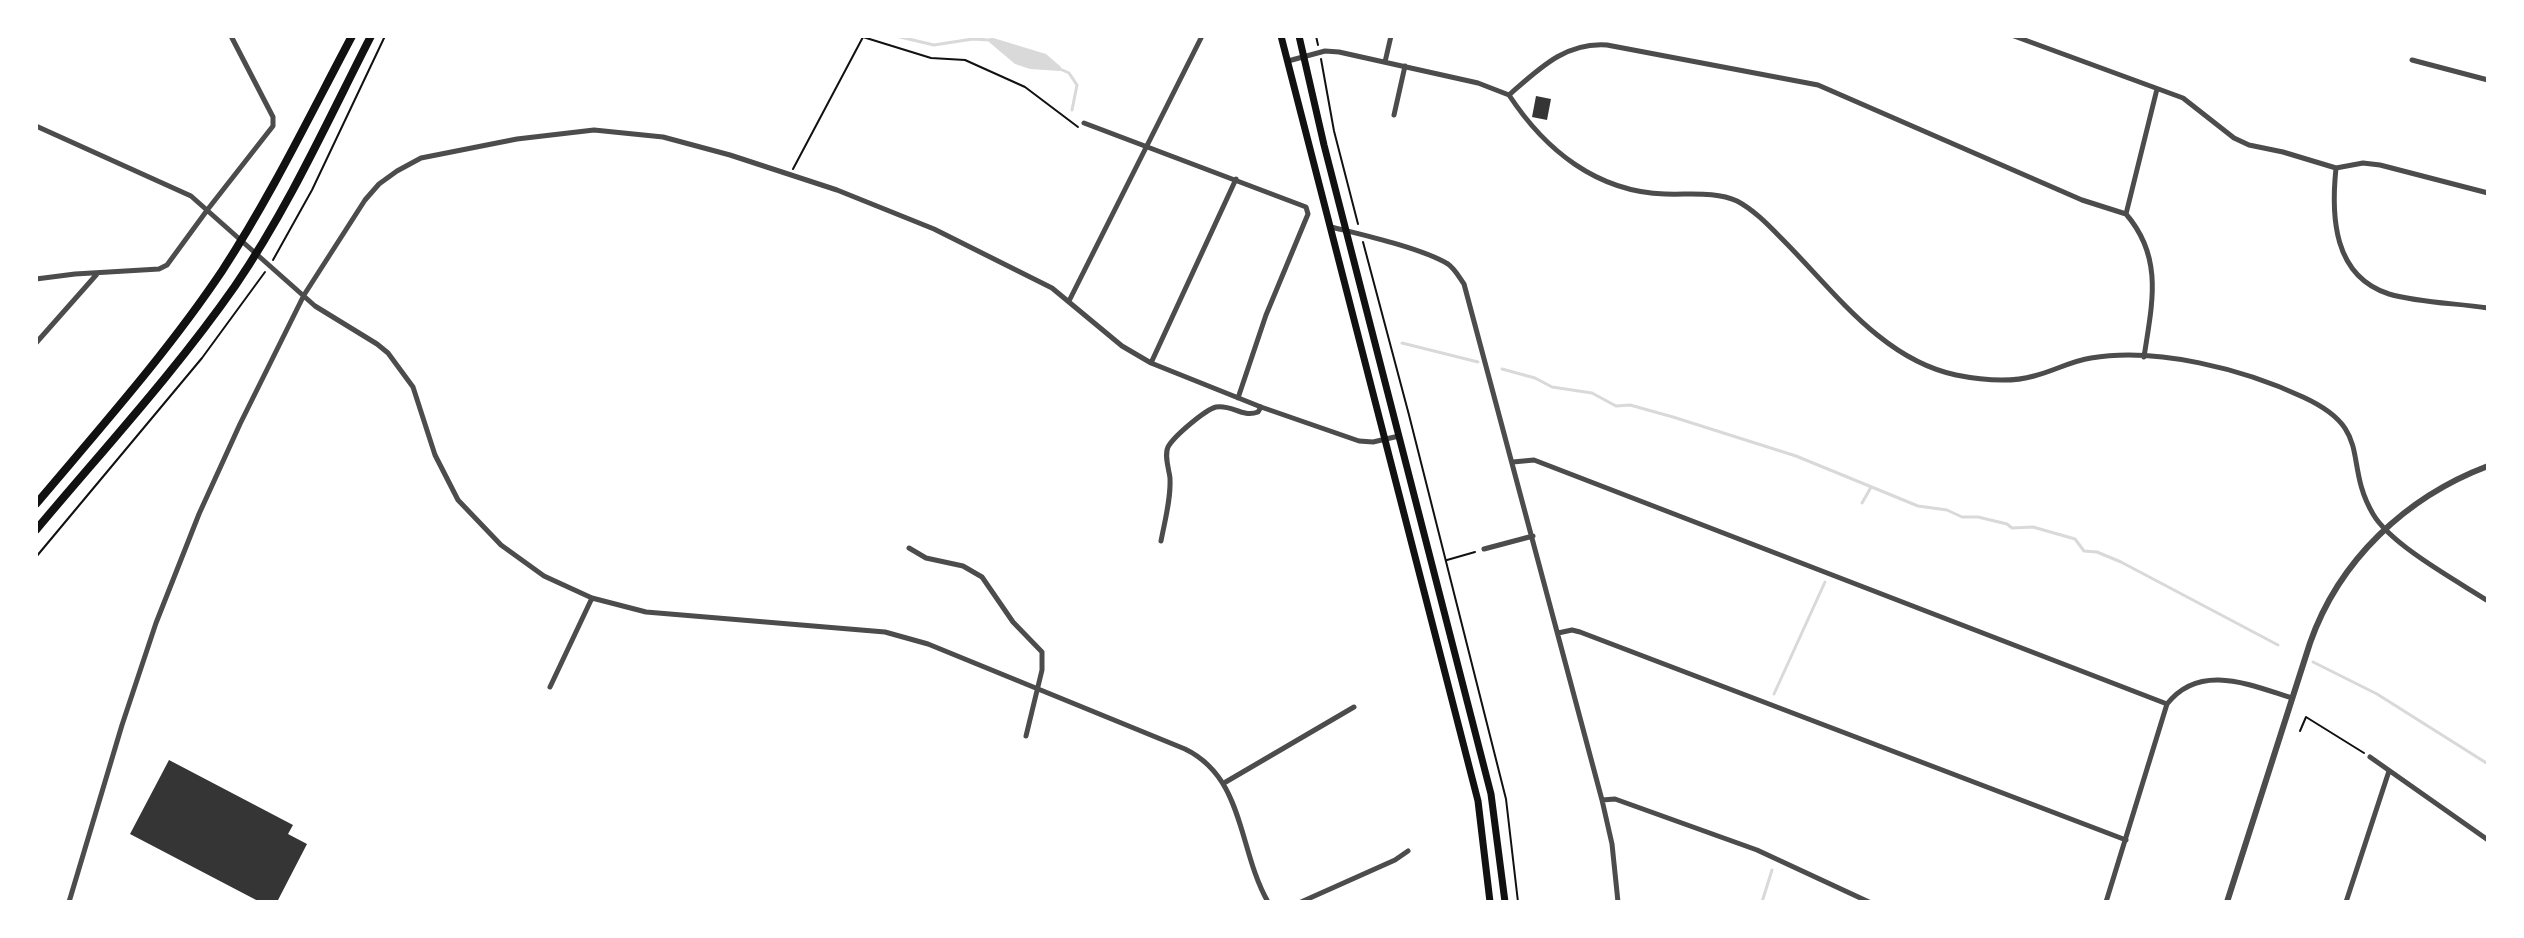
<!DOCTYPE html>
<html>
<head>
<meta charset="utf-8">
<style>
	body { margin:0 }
	#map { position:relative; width:2524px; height:938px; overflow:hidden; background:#fff; font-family:Figtree,sans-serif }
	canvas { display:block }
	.frame { position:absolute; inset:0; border:38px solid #fff; pointer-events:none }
</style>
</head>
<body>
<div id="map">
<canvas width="2524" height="938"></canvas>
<div class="frame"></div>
</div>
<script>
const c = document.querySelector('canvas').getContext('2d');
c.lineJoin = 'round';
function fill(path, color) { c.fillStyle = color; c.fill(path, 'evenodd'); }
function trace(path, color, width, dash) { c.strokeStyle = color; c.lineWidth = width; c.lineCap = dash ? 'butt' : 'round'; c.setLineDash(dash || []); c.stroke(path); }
const water = new Path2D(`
	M990 37 1046 54 1061 67 1060 71 1030 69 1015 64 989 42Z`);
const stream = new Path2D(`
	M896 36 934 45 973 39 989 40
	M1060 69 1069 73 1077 85 1072 110
	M1402 343 1478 362
	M1502 369 1535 378 1552 387 1592 393 1616 406 1630 405 1673 417 1796 456 1918 506 1947 510 1962 517H1978L2007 524 2012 528 2033 527 2075 539 2084 551 2097 552 2121 562 2278 645
	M1862 503 1870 489
	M2313 662 2377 694 2488 764
	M1774 694 1825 582
	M1762 902 1772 870`);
const building = new Path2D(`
	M1536 96 1551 99 1547 120 1532 117Z
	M169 760 293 825 288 834 307 844 277 902H260L130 834Z`);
const path = new Path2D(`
	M838 36 863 37 931 58 965 60 1025 87 1078 127
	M1316 36 1318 45
	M1321 59 1334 131 1358 224
	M793 169 863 37
	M1363 242 1409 415 1506 799 1518 902
	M273 260 312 190 385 36
	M36 557 202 358 265 272
	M1447 560 1475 552
	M2300 731 2306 717 2364 753`);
const minor = new Path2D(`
	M2014 36 2183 98 2234 138 2249 145 2283 152 2336 168 2363 163 2380 165 2488 193
	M2412 60 2488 80
	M1288 61 1325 51 1339 52 1478 83 1509 95C1539 69 1565 42 1607 45L1818 85 2082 200 2126 214
	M1385 62 1391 36
	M1509 95C1545 150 1597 192 1665 194 1688 195 1716 191 1737 201 1756 211 1772 229 1787 244 1836 294 1884 360 1956 375 1981 380 2010 383 2034 376 2054 371 2071 361 2091 358 2157 347 2243 369 2303 397 2375 430 2342 461 2373 514 2391 545 2457 581 2488 601
	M1394 115 1405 66
	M1084 123 1306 207 1308 214 1266 315 1238 398
	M36 126 191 196 315 306 377 344 388 353 413 387 435 455 458 500 501 545 544 576 592 598 646 612 885 632 928 644 1185 749C1245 778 1238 850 1268 902
	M2336 168C2331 216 2333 276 2389 294 2420 303 2456 303 2488 308
	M2126 214C2164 258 2152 304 2144 357
	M2126 214 2157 89
	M1331 227C1363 235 1421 248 1448 264 1455 269 1459 277 1464 284L1602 800 1612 844 1618 902
	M36 279 75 274 159 269 167 265 208 209 273 126V117L231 36
	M1069 301 1202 36
	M36 343 97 274
	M1151 363 1236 179
	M1513 462 1534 460 2167 704
	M1161 541C1165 520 1171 499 1170 478 1169 469 1164 456 1168 447 1174 436 1205 410 1216 407 1232 404 1242 418 1258 412L1261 407
	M909 548 926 558 963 566 982 577 1013 622 1042 652V670L1026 736
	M1484 549 1533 536
	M1558 633 1572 630 1580 632 2126 840
	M550 687 592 598
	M2370 757 2488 840
	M1224 783 1354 707
	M1602 800 1615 799 1757 850 1869 902
	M69 902 122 725 156 623 199 514 240 424 304 295 365 200 379 184 397 171 421 158 517 139 594 130 663 137 730 155 837 190 934 229 1052 288 1122 346 1151 363 1261 407 1359 441 1373 442 1399 436
	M1301 902 1395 860 1408 851
	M2106 902 2167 704C2200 662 2250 685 2292 698
	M2346 902 2389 771`);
const tertiary = new Path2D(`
	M2227 902 2310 643C2339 560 2406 497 2488 466`);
const secondary = new Path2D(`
	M1281 36 1478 801 1490 902
	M1299 36 1324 145 1491 794 1505 902`);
const trunk = new Path2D(`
	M36 504C100 428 167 353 222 271 271 196 310 115 352 36
	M36 530C103 450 175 372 235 286 289 207 328 120 371 36`);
fill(water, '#d9d9d9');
trace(stream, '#d9d9d9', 3);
fill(building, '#353535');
trace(path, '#111', 2);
trace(minor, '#4c4c4c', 5);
trace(tertiary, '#4c4c4c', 6);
trace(secondary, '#111', 7);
trace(trunk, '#111', 8);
</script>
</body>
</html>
